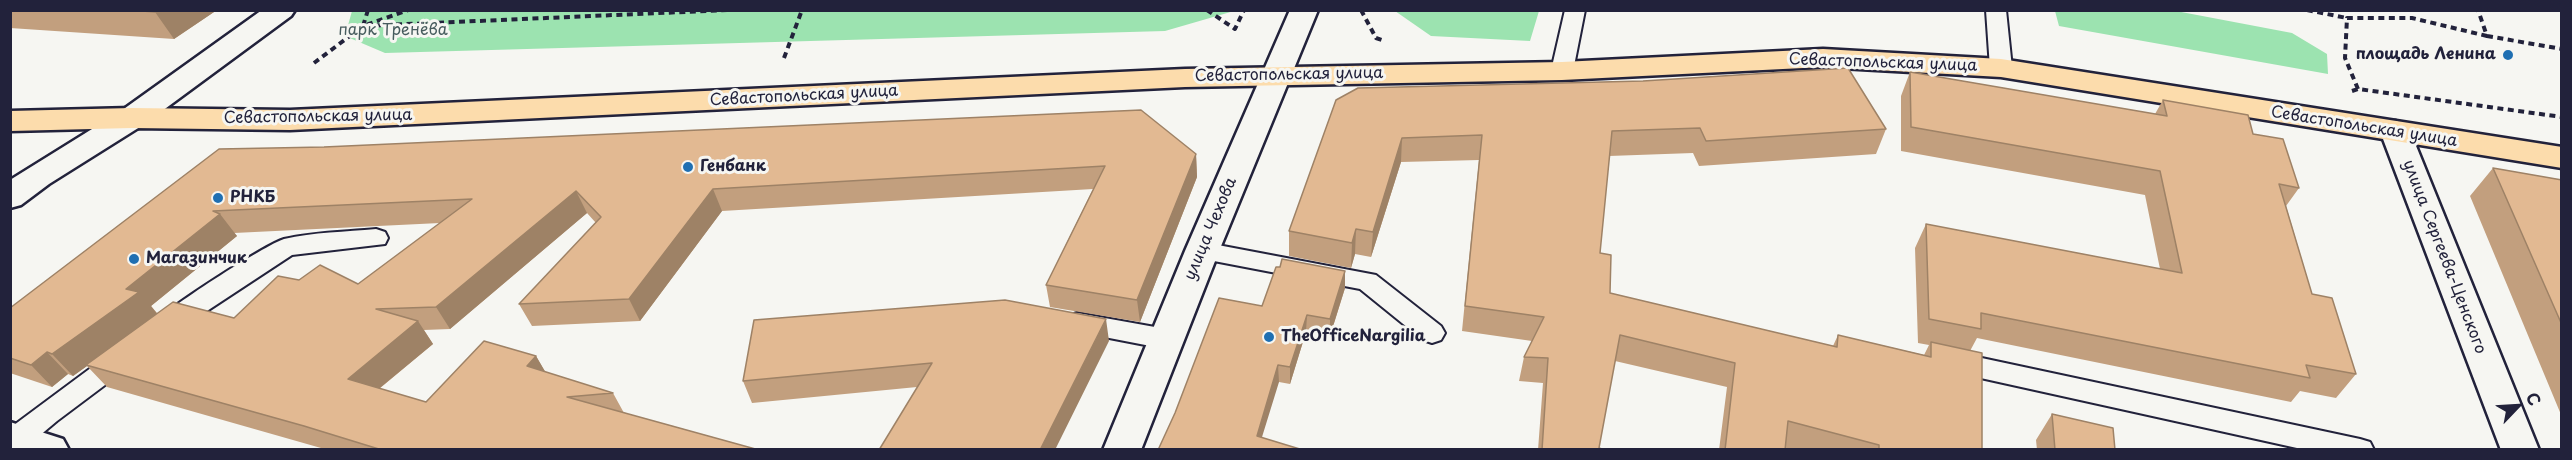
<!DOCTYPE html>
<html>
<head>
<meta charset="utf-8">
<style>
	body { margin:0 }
	#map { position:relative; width:2572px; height:460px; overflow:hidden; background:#f6f6f2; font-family:"Playpen Sans",sans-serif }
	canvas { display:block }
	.frame { position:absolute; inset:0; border:12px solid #22223b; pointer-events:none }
	.north { position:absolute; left:2488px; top:376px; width:60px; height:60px; -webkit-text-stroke:4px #f6f6f2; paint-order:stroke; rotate:65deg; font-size:16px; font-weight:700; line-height:24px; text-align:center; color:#22223b }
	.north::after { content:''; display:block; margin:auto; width:21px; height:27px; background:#22223b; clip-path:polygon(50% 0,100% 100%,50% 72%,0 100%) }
</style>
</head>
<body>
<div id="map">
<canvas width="2572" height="460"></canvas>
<div class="frame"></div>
<div class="north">С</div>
</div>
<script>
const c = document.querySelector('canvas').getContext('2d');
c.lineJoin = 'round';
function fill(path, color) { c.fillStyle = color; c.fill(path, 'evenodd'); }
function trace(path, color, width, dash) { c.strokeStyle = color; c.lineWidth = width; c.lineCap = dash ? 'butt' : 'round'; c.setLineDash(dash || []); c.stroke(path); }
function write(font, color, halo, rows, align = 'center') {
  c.font = font + ' "Playpen Sans",sans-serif'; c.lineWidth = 6; c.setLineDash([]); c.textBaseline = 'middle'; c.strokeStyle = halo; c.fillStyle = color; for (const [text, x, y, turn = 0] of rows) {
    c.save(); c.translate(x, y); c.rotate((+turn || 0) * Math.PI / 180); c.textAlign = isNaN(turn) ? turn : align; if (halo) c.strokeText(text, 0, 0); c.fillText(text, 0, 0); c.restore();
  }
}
const green = new Path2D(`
	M352 11V10L1234 11 1165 31 385 53 345 36Z
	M1395 11H1539L1530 41 1431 36Z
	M2055 11H2176L2292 33 2327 54 2328 74 2059 26Z`);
const path = new Path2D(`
	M368 10 363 26 408 10
	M1207 10 1235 29 1244 10
	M1361 10 1376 38 1385 41
	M2307 10 2347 18
	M2487 36 2562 49
	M784 58 802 10
	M314 63 363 26 729 10
	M2358 89 2345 58 2347 18H2412L2487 36 2478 10
	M2352 91 2358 89 2562 117`);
const lane = new Path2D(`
	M1565 10H1585L1573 71 1570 76 1562 78 1554 76 1551 71Z
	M1986 10H2006L2012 68 2009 73 2001 75 1993 73 1990 68Z
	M376 229 385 232 388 238 385 244 292 255 175 332 166 335 157 332 153 325C160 312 267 244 284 239 313 232 346 232 376 229Z
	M1202 242 1376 275 1441 326 1445 333 1441 340 1432 343 1423 340 1360 289 1193 257 1190 251 1193 245Z
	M1077 313 1166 329 1175 332 1179 339 1175 346 1166 349 1068 330 1064 323 1068 316Z
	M124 347 133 350 137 357 133 364 57 421 26 447 18 450 10 448V428L115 350Z
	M1949 351 2360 439 2370 442 2374 450H2306L1949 371 1940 368 1936 361 1940 354Z`);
const street = new Path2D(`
	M2395 121 2406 124 2410 131 2539 450H2501L2380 131 2384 124Z
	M10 422 63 439 69 450H10Z`);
const secondary = new Path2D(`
	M262 10H295L291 16 143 125 49 184 21 205 10 208V180L121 111Z
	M1290 10H1318L1219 251 1141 450H1103L1185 251Z`);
const primary = new Path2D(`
	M1823 49 2001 59 2562 147V168L2001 77 1823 67 1562 80 1185 87 290 130 132 128 10 131V111L132 108 290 110 1185 69 1562 62Z`);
const wall = new Path2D(`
	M10 10H217L174 39 10 28Z
	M1910 72 2155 114 2163 100 2253 134 2299 188 2286 206 2312 294 2356 374 2336 398 2300 391 2291 402 1977 338 1970 351 1982 450H1793L1785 448V450H1719L1727 387 1615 361 1599 448 1605 450H1538L1543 383 1519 381 1524 357 1532 341 1462 331 1479 160 1401 162 1371 257 1355 254 1351 268 1289 256V231L1336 100 1643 81 1886 129 1876 154 1699 166 1693 153 1609 156 1600 253 1610 293 1833 346 1838 335 1924 355 1929 345 1918 343 1915 248 1926 224 2160 269 2145 195 1901 151V96Z
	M219 149 1196 154 1197 177 1140 322 1050 307 1046 285 1093 189 722 211 640 321 532 326 519 304 596 223 587 213 450 329 424 330 433 344 379 389 426 402 536 356 545 372 613 393 624 413 759 450H328L107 387 87 366 73 376 68 374 52 387 10 373V308ZM440 223 358 284 299 280 234 318 157 313 151 306 237 236 234 233Z
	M2493 168 2562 180V417L2470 196Z
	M1345 271V288L1330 336 1306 332 1290 384 1279 382 1158 450 1262 306Z
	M1109 341 917 387 752 403 743 381Z
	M2052 414 2115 450H2037L2036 440Z`);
const shadedWall = new Path2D(`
	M158 10H217L174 39 155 12Z
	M1402 138 1401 162 1371 257 1373 232Z
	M1196 154 1197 177 1140 322 1137 300Z
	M713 189 722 211 640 321 629 299Z
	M576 191 587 213 450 329 436 307Z
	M220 214 237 236 151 306 158 315 86 365 87 366 73 376 52 354 126 289Z
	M1356 229 1355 254 1351 268 1352 243Z
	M1345 271V288L1330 336V319Z
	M1307 315 1306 332 1290 384V367Z
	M1106 319 1109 341 1055 450H1040Z
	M418 321 433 344 364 401 348 379Z
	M47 352 68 374 52 387 31 365Z
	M536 356 549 378 527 366Z
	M1278 365 1279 382 1258 450 1257 436Z`);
const building = new Path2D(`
	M129 10H158L155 12Z
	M1848 68 1886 129 1706 141 1700 128 1612 131 1600 253 1611 255 1610 293 1837 347 1838 335 1931 357V342L1982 353V450H1879V445L1788 421 1785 450H1725L1735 363 1620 335 1599 448 1605 450H1542L1548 358 1524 357 1544 317 1465 306 1482 135 1402 138 1373 232 1356 229 1352 243 1289 231 1336 100 1358 88 1643 81Z
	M1910 72 2167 116 2163 100 2248 115 2253 134 2283 139 2299 188 2279 184 2312 294 2332 298 2356 374 2306 365 2310 378 1981 313V329L1929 319 1926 224 2182 273 2160 171 1911 127Z
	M1141 110 1196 154 1137 300 1046 285 1105 166 713 189 629 299 519 304 601 217 576 191 436 307 376 309 418 321 348 379 426 402 484 341 536 356 527 366 613 393 567 397 759 450H382L304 426 86 365 173 302 234 318 278 276 299 280 320 265 358 284 472 199 213 211 220 214 126 289 139 292 52 354 47 352 31 365 10 358V308L219 149 324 147Z
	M2493 168 2562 180V325Z
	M1282 259 1345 271 1330 319 1307 315 1290 367 1278 365 1257 436 1303 450H1158L1175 413 1219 298 1262 306 1276 267H1280Z
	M1005 300 1106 319 1040 450H879L932 363 743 381 754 320Z
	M2052 414 2113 428 2115 450H2055Z`);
const markers = [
	[2508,55,6,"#1f6fb2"],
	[688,167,6,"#1f6fb2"],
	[218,198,6,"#1f6fb2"],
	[134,259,6,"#1f6fb2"],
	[1269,337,6,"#1f6fb2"]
];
const parkNames = [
	["парк Тренёва",393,31]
];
const poiNames = [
	["площадь Ленина",2496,55,"right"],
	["Генбанк",700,167],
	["РНКБ",230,198],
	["Магазинчик",146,259],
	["TheOfficeNargilia",1281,337]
];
const streetNames = [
	["Севастопольская улица",1883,63,2],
	["Севастопольская улица",1289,75,-1],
	["Севастопольская улица",804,96,-3],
	["Севастопольская улица",318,117,-1],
	["Севастопольская улица",2364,127,9],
	["улица Чехова",1211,229,-67],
	["улица Сергеева-Ценского",2444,257,69]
];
fill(green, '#9ce3b0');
trace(lane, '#22223b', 4);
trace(street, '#22223b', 5);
trace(secondary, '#22223b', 5);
trace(primary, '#22223b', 5);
trace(path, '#22223b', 4, [6, 4.5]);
fill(lane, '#f6f6f2');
fill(street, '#f6f6f2');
fill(secondary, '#f6f6f2');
fill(primary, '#fcdcac');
fill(wall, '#c29f7e');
fill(shadedWall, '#9e8266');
fill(building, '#e2b992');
trace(building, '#9e8266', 1.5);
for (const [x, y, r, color] of markers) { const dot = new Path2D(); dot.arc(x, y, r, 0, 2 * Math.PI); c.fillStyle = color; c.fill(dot); trace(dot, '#f6f6f2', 2); }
write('16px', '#475c5e', '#f6f6f2', parkNames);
write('bold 16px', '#22223b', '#f6f6f2', poiNames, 'left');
write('16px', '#22223b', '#f6f6f2', streetNames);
</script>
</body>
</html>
